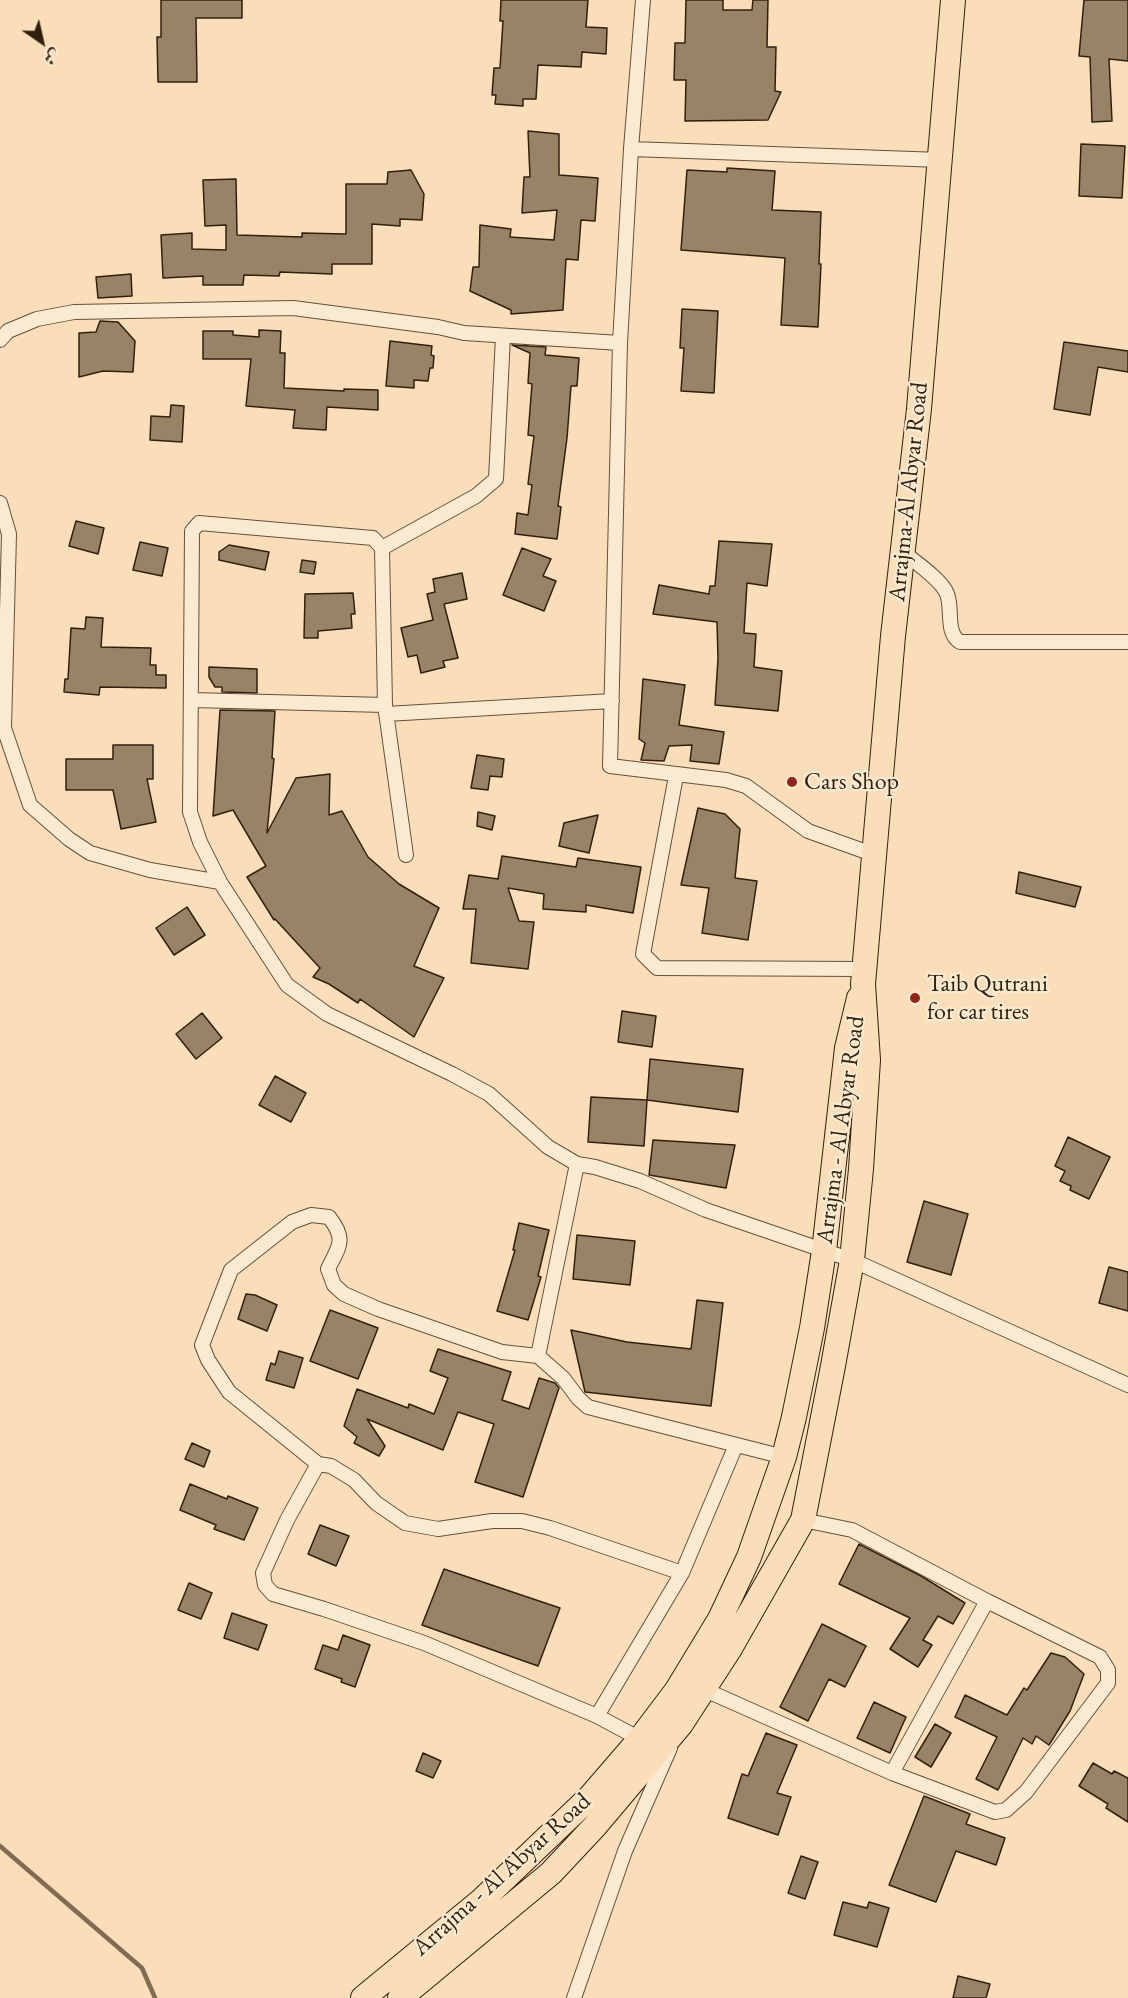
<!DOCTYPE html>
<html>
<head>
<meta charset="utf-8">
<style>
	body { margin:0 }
	#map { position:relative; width:1128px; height:1998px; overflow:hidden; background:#f9deb9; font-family:"EB Garamond",Amiri,serif }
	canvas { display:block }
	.north { position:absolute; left:12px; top:12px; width:60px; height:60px; -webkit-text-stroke:4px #fbead2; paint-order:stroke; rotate:146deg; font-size:16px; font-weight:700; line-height:24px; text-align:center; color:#32200f }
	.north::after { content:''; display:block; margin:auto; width:21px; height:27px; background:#32200f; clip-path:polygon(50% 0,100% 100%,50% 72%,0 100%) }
</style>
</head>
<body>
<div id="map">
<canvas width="1128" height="1998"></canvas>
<div class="north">ش</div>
</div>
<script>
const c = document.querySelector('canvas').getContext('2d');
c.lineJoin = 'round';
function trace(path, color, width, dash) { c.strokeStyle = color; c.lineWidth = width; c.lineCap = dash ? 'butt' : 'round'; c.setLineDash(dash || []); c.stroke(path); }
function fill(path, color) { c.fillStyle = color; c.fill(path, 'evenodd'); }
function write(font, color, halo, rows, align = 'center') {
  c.font = font + ' "EB Garamond",serif'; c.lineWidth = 4.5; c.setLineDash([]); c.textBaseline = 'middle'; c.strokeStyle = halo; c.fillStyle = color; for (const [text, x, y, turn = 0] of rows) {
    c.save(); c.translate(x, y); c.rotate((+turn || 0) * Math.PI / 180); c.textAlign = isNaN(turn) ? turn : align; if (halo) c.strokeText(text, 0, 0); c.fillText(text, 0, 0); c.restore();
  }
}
const stream = new Path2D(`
	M0 1846 142 1968 155 1998`);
const building = new Path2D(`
	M161 0H242V18H196L197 82H158L157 37H161Z
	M501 0H588L586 27 607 28 606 54 582 52 581 67 538 65 536 99H523V106L495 104 496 95H492L494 68H500L503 21H500Z
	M686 0H723V10H752L753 0H768L767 47H776L775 91 781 92 768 120 685 121 686 80H674L675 43H685Z
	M1084 0H1128V61L1109 59 1112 121 1092 122 1090 57 1079 56Z
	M528 131 559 134V175L598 178 595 221 581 220 578 260 566 259 563 310 511 314V310L470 291 473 267H479L480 225 511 229 510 237 554 240 557 210 522 213 524 177H530Z
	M1081 144 1125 146 1122 198 1079 196Z
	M727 168 775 171 772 210 821 212 819 264H821L818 327 781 325 785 258 681 250 687 170 727 172Z
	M411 170 424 194 422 220 400 219V226L372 224V264H332V274L280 272 279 276 244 275 243 285H203V276L163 278 161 235 192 233V249L226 250V225L205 226 203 180 236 179 237 235 302 237V233L346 234V184H387L388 172Z
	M131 274 132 296 98 298 96 277Z
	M682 309 718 311 714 393 681 391 684 348H680Z
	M100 321 118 322 135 341 133 372 103 371 79 377V333L96 332Z
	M259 330 281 331 280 353H285L284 388 344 391V389L378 390V410L327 407 326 430 293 428 295 410 246 406 251 359H203V331H233V335L259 337Z
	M390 341 432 346 431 355 434 356 433 368H430L428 381 414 380V388L386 386Z
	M1064 342 1128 351V372L1098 367 1090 415 1054 409Z
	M512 345 546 347 545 355 579 358 577 386H571L567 438 558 506 561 507 557 539 515 534 517 513 528 515 532 485 528 484 534 436 528 435 532 384 528 383 530 353Z
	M171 405 184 406 182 442 150 440 151 416 170 417Z
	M76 521 104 528 98 554 69 546Z
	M719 541 772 544 767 586 747 583 744 633 756 634 754 667 782 671 778 711 715 705 718 659 717 622 653 614 659 585 709 594 710 586H715Z
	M140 542 168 548 162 576 133 570Z
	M229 545 269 552 265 570 219 560V552Z
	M522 548 551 559 543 576 556 581 544 611 503 595Z
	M302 560 316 562 314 574 300 572Z
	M462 573 467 599 444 604 458 658 443 661 445 667 421 673 417 655 408 657 401 628 433 620 427 594 435 592 433 579Z
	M353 593 355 614H351L352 628 318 631V638H304L305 594Z
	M86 617 103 618 101 647 151 648 150 665H156V675H166V688L100 687 99 695 64 692 65 679H68L71 628 85 629Z
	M209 667 257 669V693L222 692V687H215L209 677Z
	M643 679 685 685 679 725 724 732 719 764 690 761 692 745 669 746 664 761 641 760 645 743 639 739Z
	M220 710 275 711 272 758 274 759 267 833 296 778 330 774 329 815 342 811 368 857 399 884 439 908 414 966 444 978 414 1037 360 999 358 1003 329 984 313 977 320 968 275 919 274 920 247 877 266 866 233 810 213 816Z
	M113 745H153V779H147L156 822 121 829 113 790H66V759H113Z
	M477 755 504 759 502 777 490 776 488 790 471 788Z
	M698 808 725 814 740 829 735 878 757 881 748 940 702 933 709 888 681 885Z
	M478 812 495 816 492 830 477 826Z
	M598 815 589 853 559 846 564 823Z
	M502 856 576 867 578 858 641 867 633 913 586 905V912L543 909 544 894 508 888 519 921 534 922 528 969 471 963 476 909H463L469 875 498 879Z
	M1019 872 1081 887 1075 907 1016 893Z
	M187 907 205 935 174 955 156 928Z
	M622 1011 656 1016 652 1047 618 1042Z
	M202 1013 222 1038 196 1059 176 1034Z
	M650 1059 743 1069 738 1112 647 1100Z
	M275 1076 306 1093 291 1122 259 1105Z
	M591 1097 647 1100 644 1146 588 1142Z
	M1068 1137 1110 1157 1089 1199 1070 1190 1071 1186 1060 1181 1065 1171 1055 1166Z
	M653 1140 735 1145 726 1188 649 1175Z
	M924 1201 968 1214 951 1275 907 1262Z
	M519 1223 549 1230 538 1276 541 1277 528 1320 497 1311 515 1250H513Z
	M577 1235 635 1241 630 1285 573 1279Z
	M1109 1267 1128 1272V1311L1099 1303Z
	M246 1294 255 1295 277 1305 267 1331 238 1319Z
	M697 1300 723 1303 711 1406 585 1392 571 1330 627 1342 691 1349Z
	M330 1310 378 1328 358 1379 310 1361Z
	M438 1349 511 1372 502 1400 529 1409 539 1378 555 1383 559 1388 523 1497 475 1482 494 1424 458 1412 443 1450 367 1419 385 1446 379 1456 354 1443 357 1437 344 1426 357 1389 408 1408 409 1404 434 1414 448 1378 430 1371Z
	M279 1351 303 1358 294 1388 266 1380 271 1363 275 1365Z
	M192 1443 210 1451 204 1467 185 1459Z
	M190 1484 227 1499 228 1496 258 1508 244 1540 214 1529 216 1525 180 1510Z
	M320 1525 349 1536 336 1566 308 1554Z
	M859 1544 921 1576 965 1603 953 1624 938 1616 923 1640 932 1645 918 1667 890 1649 910 1618 839 1584Z
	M444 1569 560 1608 538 1666 422 1625Z
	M189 1583 212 1593 201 1619 178 1610Z
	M232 1613 267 1625 258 1650 224 1638Z
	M822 1624 866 1646 845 1687 829 1679 808 1721 780 1707Z
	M343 1635 370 1645 355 1687 341 1682 342 1679 315 1669 323 1645 338 1650Z
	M1051 1653 1065 1657 1084 1674 1070 1711 1049 1745 1036 1736 1032 1744 1023 1738 998 1790 976 1779 997 1737 955 1717 965 1695 1007 1715 1024 1688 1027 1690Z
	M874 1702 906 1717 890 1753 857 1738Z
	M935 1724 951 1733 931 1767 915 1757Z
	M766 1733 797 1745 777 1793 791 1797 778 1835 728 1818 742 1774 748 1776Z
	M423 1753 441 1761 433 1778 416 1771Z
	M1093 1763 1112 1774 1114 1771 1128 1778V1822L1106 1808 1108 1804 1079 1786Z
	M924 1796 970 1814 966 1824 1005 1838 996 1865 956 1851 936 1902 889 1885Z
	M801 1856 818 1862 805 1899 788 1893Z
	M843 1902 867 1908 869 1902 889 1908 877 1947 834 1935Z
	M958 1976 990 1984 986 1998H953Z`);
const street = new Path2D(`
	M643 0 631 149 620 343 610 766 726 780 746 786 808 831 875 855
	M631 149 941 160
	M0 340 8 331 37 319 74 312 293 308 438 327 464 333 620 343
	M0 503 9 534 4 728 30 805 69 839 90 853 150 870 220 882
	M382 548 476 496 496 479 503 336
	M903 552C915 562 942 580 947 594 953 608 945 633 960 642H1128
	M192 700 385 705
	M386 714 612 701
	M676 776 643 954 657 968 864 969
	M406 855 385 705 382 548 373 538 199 523 192 531 190 812 200 842 220 882 287 985 327 1014 452 1074 489 1094 548 1147 577 1164 595 1167 640 1181 706 1210 852 1260 1128 1385
	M577 1164 538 1356 563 1378 578 1398 588 1407 784 1457
	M318 1464 229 1392 208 1360 202 1345 231 1270 292 1222 311 1215 329 1217C347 1240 339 1246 328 1269L334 1285 344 1294 378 1309 502 1352 538 1356
	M703 1689 892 1773 995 1812 1006 1810 1026 1792 1108 1683V1670L1100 1657 987 1601 852 1530 803 1520
	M597 1716 682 1573 736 1445
	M640 1739 597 1716 424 1643 324 1609 273 1594 265 1585 263 1573 287 1520 318 1464 331 1466 354 1480 376 1503 405 1523 438 1529 492 1521H522L550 1528 682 1573
	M892 1773 987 1601
	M574 1998 625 1851 670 1748`);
const highway = new Path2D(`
	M363 1998 482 1900 589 1798 640 1739 677 1690 720 1619 749 1557 784 1457 794 1417 812 1328 824 1251 847 1048 859 998
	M400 1998 551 1873 595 1826 681 1724 729 1650 803 1520 833 1366 852 1260 861 1169 868 1060 863 984 893 636 919 409 953 0`);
const markers = [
	[792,782,6,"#8f2418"],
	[915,998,6,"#8f2418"]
];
const streetNames = [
	["Arrajma-Al Abyar Road",909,492,-84],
	["Arrajma - Al Abyar Road",841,1130,-82],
	["Arrajma - Al Abyar Road",502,1875,-42]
];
const poiNames = [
	["Cars Shop",804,782],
	["Taib Qutrani",927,984],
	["for car tires",927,1012]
];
trace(stream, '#816b52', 4.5);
fill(building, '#998367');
trace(building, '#32200f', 1.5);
trace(street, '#64503a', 16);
trace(highway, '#32200f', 26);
trace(street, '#fbead2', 14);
trace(highway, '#f9deb9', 24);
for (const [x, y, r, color] of markers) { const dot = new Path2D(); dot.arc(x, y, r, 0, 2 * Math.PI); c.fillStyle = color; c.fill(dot); trace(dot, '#fbead2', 2); }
write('24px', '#32200f', '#fbead2', streetNames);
write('24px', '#32200f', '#fbead2', poiNames, 'left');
</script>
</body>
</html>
